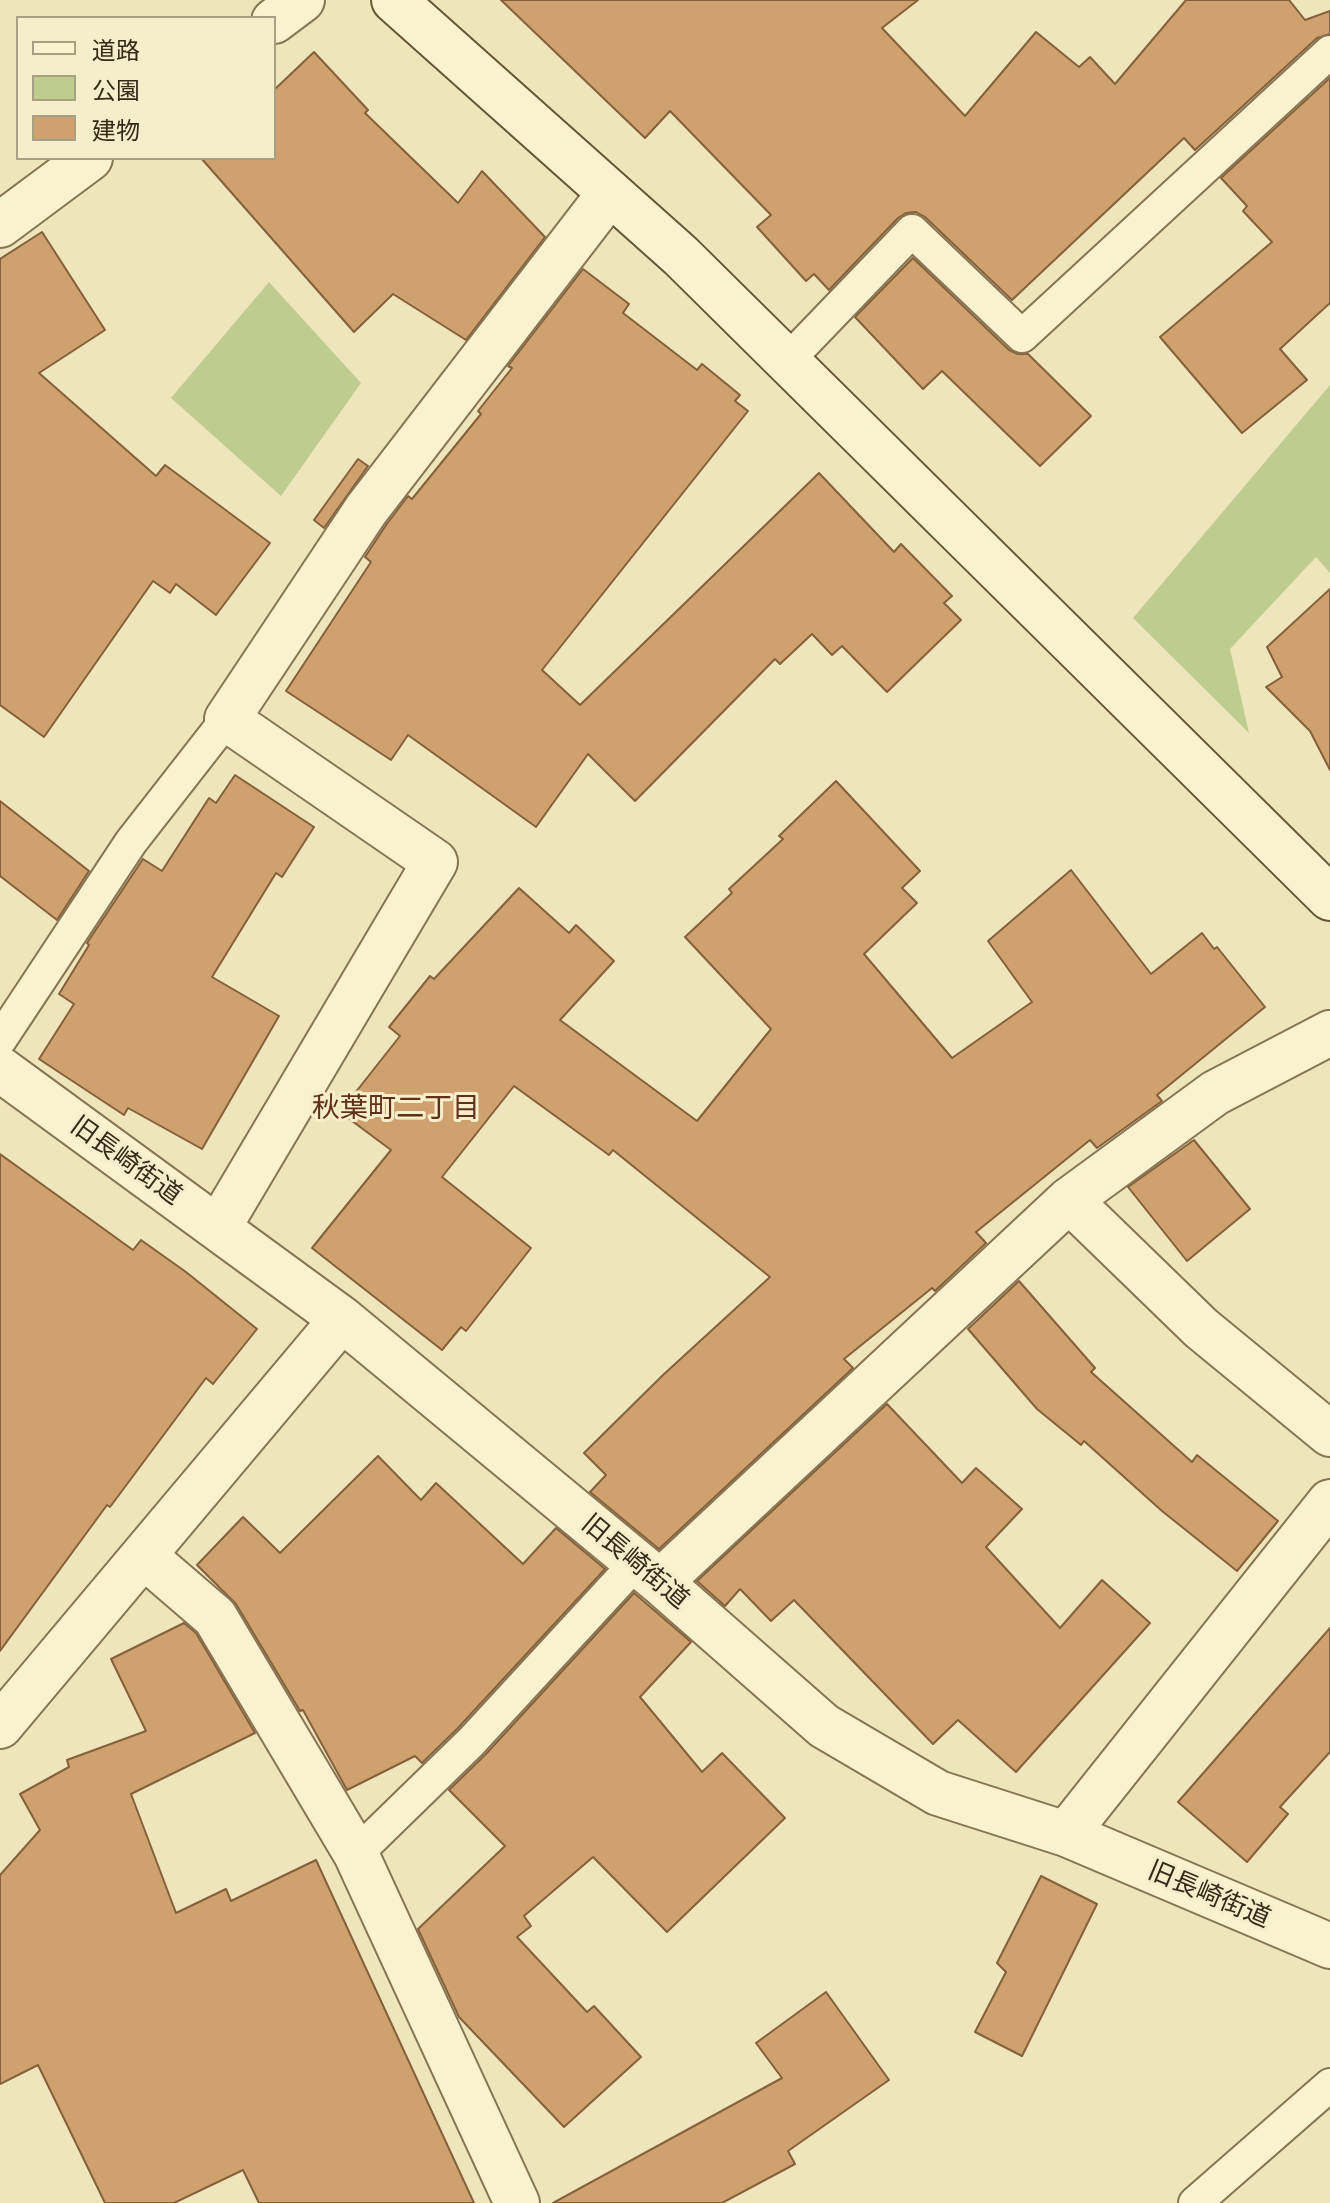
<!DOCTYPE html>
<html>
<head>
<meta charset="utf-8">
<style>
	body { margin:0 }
	#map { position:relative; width:1330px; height:2203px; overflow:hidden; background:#efe5bb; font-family:Literata,"Noto Sans JP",serif }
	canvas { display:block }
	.legend { position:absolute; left:16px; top:16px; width:260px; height:144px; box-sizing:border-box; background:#f6eeca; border:2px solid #a8a084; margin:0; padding:10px 14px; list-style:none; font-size:24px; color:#342a1a }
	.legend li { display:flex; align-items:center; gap:16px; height:40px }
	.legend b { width:40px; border:2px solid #a8a084 }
</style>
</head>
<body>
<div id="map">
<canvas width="1330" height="2203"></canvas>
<ul class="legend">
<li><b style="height:10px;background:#faf1ce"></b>道路</li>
<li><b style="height:22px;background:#bfcc8f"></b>公園</li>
<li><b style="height:22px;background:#cea16f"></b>建物</li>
</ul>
</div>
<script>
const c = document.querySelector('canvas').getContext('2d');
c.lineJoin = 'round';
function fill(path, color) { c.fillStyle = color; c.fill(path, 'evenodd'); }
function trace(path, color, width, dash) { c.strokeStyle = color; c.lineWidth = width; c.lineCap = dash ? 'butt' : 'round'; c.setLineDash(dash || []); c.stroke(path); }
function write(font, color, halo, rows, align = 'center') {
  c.font = font + ' Literata,"Noto Sans JP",serif'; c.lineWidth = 6; c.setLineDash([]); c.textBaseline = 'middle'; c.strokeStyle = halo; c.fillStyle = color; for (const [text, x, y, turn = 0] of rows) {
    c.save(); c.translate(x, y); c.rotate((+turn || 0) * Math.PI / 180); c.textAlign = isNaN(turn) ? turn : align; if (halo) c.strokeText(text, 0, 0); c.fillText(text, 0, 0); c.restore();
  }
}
const green = new Path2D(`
	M269 282 361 383 281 496 171 398Z
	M1330 385V573L1316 557 1230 649 1249 733 1133 618Z`);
const building = new Path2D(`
	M501 0H918L882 28 965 116 1036 32 1079 67 1090 57 1115 84 1186 0H1289L1305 20 1330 11V34L1317 38 1195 150 1184 138 1012 300 925 217 916 212 906 213 898 218 829 290 814 274 806 281 757 227 771 215 670 111 645 138Z
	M314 52 368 110 365 113 458 203 482 171 545 237 466 340 393 294 354 332 201 158H274V90Z
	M1330 78V303L1280 349 1307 380 1242 433 1160 337 1272 242 1243 211 1247 206 1221 178Z
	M42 232 105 330 39 373 156 476 165 465 270 543 216 615 176 584 170 593 153 581 44 737 0 705V259Z
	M913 258 1009 350 1018 354H1028L1091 416 1040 466 942 371 923 389 855 317Z
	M583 269 629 304 623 313 697 370 702 364 740 395 735 401 748 411 542 670 580 705 819 473 894 552 901 544 952 596 944 603 961 620 887 692 842 646 832 655 812 634 780 664 775 659 635 801 588 754 536 827 408 735 391 760 286 691 371 562 365 557 386 525 408 496 412 499 481 414 478 411 512 368 508 366Z
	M358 459 368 466 324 528 314 520Z
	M1330 589V770L1310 731 1266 687 1282 677 1267 647Z
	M235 775 314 827 282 877 276 873 212 977 279 1016 202 1149 128 1108 124 1115 39 1059 74 1004 59 994 89 945 87 943 143 859 162 871 209 798 216 803Z
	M836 781 920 871 902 888 917 903 864 954 952 1058 1032 1002 988 941 1071 870 1151 974 1202 933 1214 949 1217 947 1265 1007 1157 1095 1162 1101 1097 1148 1090 1140 976 1232 986 1243 935 1291 932 1288 844 1359 853 1368 659 1549 590 1492 606 1475 584 1453 663 1375 770 1277 613 1150 609 1155 514 1086 442 1177 531 1248 466 1331 461 1327 442 1350 312 1248 391 1150 340 1112 400 1036 389 1027 430 976 434 979 519 888 569 933 576 925 614 961 560 1020 697 1121 771 1029 685 937 732 893 729 889 783 839 779 836Z
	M0 801 89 871 57 920 0 876Z
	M1194 1140 1250 1209 1187 1261 1128 1187Z
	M0 1154 133 1250 141 1240 186 1272 257 1329 213 1384 206 1378 110 1507 107 1505 0 1651Z
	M1019 1281 1095 1368 1091 1372 1192 1462 1197 1455 1278 1521 1237 1571 1162 1511 1084 1441 1081 1445 1037 1409 968 1329Z
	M887 1404 962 1483 976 1468 1022 1509 986 1547 1060 1628 1102 1580 1150 1623 1016 1772 958 1720 933 1744 794 1600 771 1621 740 1589 725 1606 697 1581Z
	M378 1456 421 1500 436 1483 523 1564 556 1528 605 1569 457 1729 422 1763 415 1756 347 1790 303 1710 300 1711 236 1604 197 1565 243 1517 280 1553Z
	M634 1593 691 1642 640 1697 702 1772 722 1753 785 1818 667 1932 593 1857 524 1916 531 1926 517 1937 587 2012 594 2006 641 2057 564 2127 459 2017 418 1929 505 1846 449 1790 485 1755Z
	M184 1623 196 1633 255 1733 131 1794 176 1913 226 1889 231 1901 316 1860 474 2203H259L243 2170 174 2203H105L38 2065 0 2084V1875L40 1830 20 1794 69 1767 67 1760 146 1731 111 1659Z
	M1330 1628V1752L1280 1807 1288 1814 1247 1862 1178 1802Z
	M1041 1876 1097 1904 1022 2056 975 2032 1006 1972 997 1963Z
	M826 1992 889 2080 788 2151 795 2164 722 2203H553L782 2078 756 2043Z`);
const lane = new Path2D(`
	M787 361 912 231 1022 336 1330 52
	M0 1040 131 842 227 719
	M356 1854 471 1742 636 1563
	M1195 2203 1330 2085`);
const street = new Path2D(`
	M274 21 302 0
	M0 225 90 158
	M0 1069 342 1319 660 1582 824 1726 938 1793 1066 1834 1330 1946
	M1069 1200 1201 1328 1330 1434
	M218 1228 435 862 227 719 366 510 610 193
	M144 1556 215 1617 356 1854 517 2203
	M660 1582 1069 1200 1215 1093 1330 1033
	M0 1726 342 1319
	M1066 1834 1330 1502`);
const secondary = new Path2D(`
	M394 0 681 256 1330 898`);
const streetNames = [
	["旧長崎街道",126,1161,36],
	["旧長崎街道",635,1562,40],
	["旧長崎街道",1209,1895,23]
];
const neighbourhoodNames = [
	["秋葉町二丁目",396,1109]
];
fill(green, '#bfcc8f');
fill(building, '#cea16f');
trace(building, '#85603a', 2);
trace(lane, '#867455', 36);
trace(street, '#867455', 48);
trace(secondary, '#675538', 48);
trace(lane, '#faf1ce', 32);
trace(street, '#faf1ce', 44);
trace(secondary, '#faf1ce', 44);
write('26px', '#342a1a', '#f6eeca', streetNames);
write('28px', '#623018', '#f6eeca', neighbourhoodNames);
</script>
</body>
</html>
